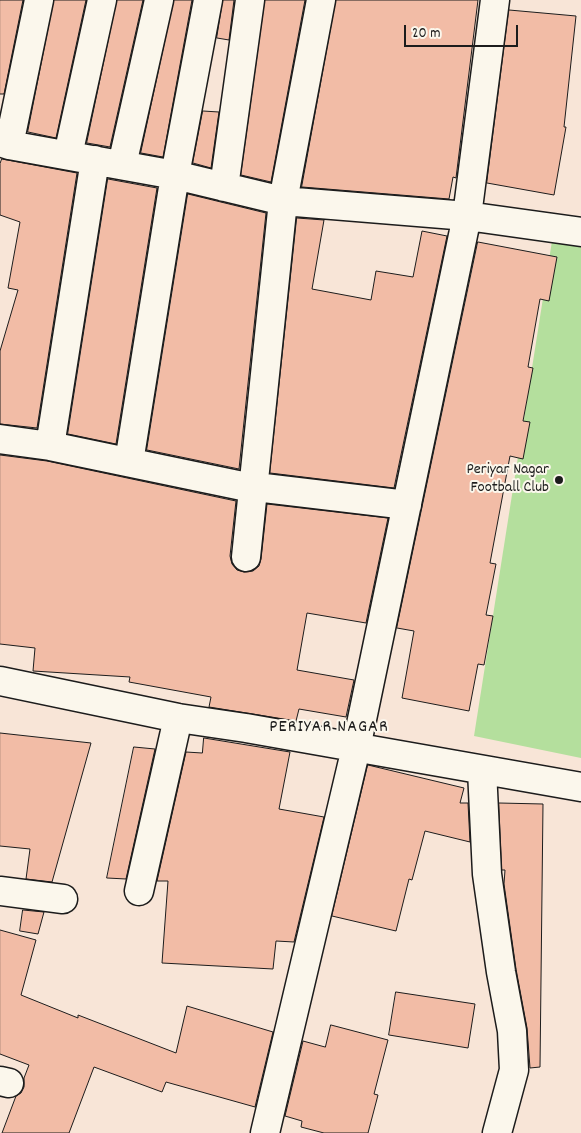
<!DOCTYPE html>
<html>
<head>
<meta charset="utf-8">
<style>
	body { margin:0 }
	#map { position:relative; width:581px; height:1133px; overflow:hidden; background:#f8e5d7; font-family:Dekko,sans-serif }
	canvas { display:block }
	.scale { position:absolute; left:404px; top:25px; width:114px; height:22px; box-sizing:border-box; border:2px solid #1c1c1c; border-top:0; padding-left:6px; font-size:15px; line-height:18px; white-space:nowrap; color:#1c1c1c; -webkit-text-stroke:4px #fbf7ec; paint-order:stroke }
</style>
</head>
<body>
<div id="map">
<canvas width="581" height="1133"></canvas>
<div class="scale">20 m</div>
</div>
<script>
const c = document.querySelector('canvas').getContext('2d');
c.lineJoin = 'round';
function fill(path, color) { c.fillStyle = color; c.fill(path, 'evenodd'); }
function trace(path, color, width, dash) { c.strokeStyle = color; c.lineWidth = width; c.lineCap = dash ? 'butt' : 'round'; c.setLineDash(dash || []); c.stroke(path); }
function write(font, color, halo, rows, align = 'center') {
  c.font = font + ' Dekko,sans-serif'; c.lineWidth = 4; c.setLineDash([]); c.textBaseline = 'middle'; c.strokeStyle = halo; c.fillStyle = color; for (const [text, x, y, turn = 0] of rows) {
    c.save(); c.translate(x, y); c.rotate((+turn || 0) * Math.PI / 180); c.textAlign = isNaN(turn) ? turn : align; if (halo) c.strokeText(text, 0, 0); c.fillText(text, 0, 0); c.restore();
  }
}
const green = new Path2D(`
	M552 241 581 245V758L474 736Z`);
const building = new Path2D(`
	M0 0H23L4 94H0Z
	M54 0H86L56 138 28 132Z
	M117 0H143L110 147 87 143Z
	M174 0H192L163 157 141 153Z
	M223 0H234L229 40 217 38Z
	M265 0H305L271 182 241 175Z
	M336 0H478L456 178 453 177 449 199 302 187Z
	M509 10 576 16 564 127H566L554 195 487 183Z
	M203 111 219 112 211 168 193 163Z
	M2 159 77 173 37 428 0 424V351L18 290 8 288 20 222 0 215V164Z
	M108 179 157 188 116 444 68 434Z
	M188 194 266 213 239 469 147 450Z
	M297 218 324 220 312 289 371 300 376 271 413 277 422 231 447 236 394 488 270 473Z
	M478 242 557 257 549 301 540 299 528 367 533 368 523 421 530 422 523 459 510 456 490 563 496 564 486 615 493 616 484 665 478 664 469 711 402 698 414 631 397 628Z
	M0 455 47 461 236 501 230 556 232 564 237 570 244 572 253 571 259 566 261 559 267 504 388 518 366 623 307 613 297 670 354 680 346 717 299 709 296 721 209 707 211 697 129 682 130 677 33 671 35 648 0 644Z
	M0 733 91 743 52 882 26 879 30 849 0 846Z
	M204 738 290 752 279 809 324 817 294 942 276 941 273 969 162 963 168 881H157L186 752 202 753Z
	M134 747 155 749 126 879 107 878Z
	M368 765 464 788 460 803H468L470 842 425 831 412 880 409 879 396 931 332 916Z
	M499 803 543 804 540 1067 530 1068 527 1028 516 969 504 884 505 870H502Z
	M23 910 44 912 38 934 20 931Z
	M0 930 36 940 21 995 78 1018V1015L176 1053 187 1006 273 1032 255 1107 166 1082 162 1092 94 1067 69 1133H2L16 1096 21 1093 24 1087V1078L29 1065 0 1054Z
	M396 992 475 1004 468 1048 389 1035Z
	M331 1025 388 1040 374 1094 378 1095 368 1133H324L301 1127 302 1121 285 1116 303 1041 325 1047Z`);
const minor = new Path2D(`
	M0 142 9 145 175 175 283 201 467 216 581 232
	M9 145 39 0
	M68 155 102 0
	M122 165 159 0
	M224 187 250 0
	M0 439 50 446 252 488H264L407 505
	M50 446 95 160
	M129 462 175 175 208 0
	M246 557 283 201 321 0
	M0 681 178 718 246 728 581 787
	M482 770 487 874 501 972 512 1031 514 1070 497 1133
	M0 891 63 899
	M139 891 178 718
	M0 1081 9 1083
	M265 1133 356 748 467 216 495 0`);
const markers = [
	[559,480,5,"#1c1c1c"]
];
const poiNames = [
	["Periyar Nagar",549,471],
	["Football Club",549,489]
];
const neighbourhoodNames = [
	["PERIYAR NAGAR",329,729]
];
fill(green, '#b4df9d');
fill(building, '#f2bca6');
trace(building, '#1c1c1c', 1);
trace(minor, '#1c1c1c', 31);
trace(minor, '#fbf7ec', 28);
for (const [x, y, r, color] of markers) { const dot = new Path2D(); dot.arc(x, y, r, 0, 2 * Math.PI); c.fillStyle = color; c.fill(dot); trace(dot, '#fbf7ec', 2); }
write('16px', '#1c1c1c', '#fbf7ec', poiNames, 'right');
c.letterSpacing = '1px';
write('18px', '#1c1c1c', '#fbf7ec', neighbourhoodNames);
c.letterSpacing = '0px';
</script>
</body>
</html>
